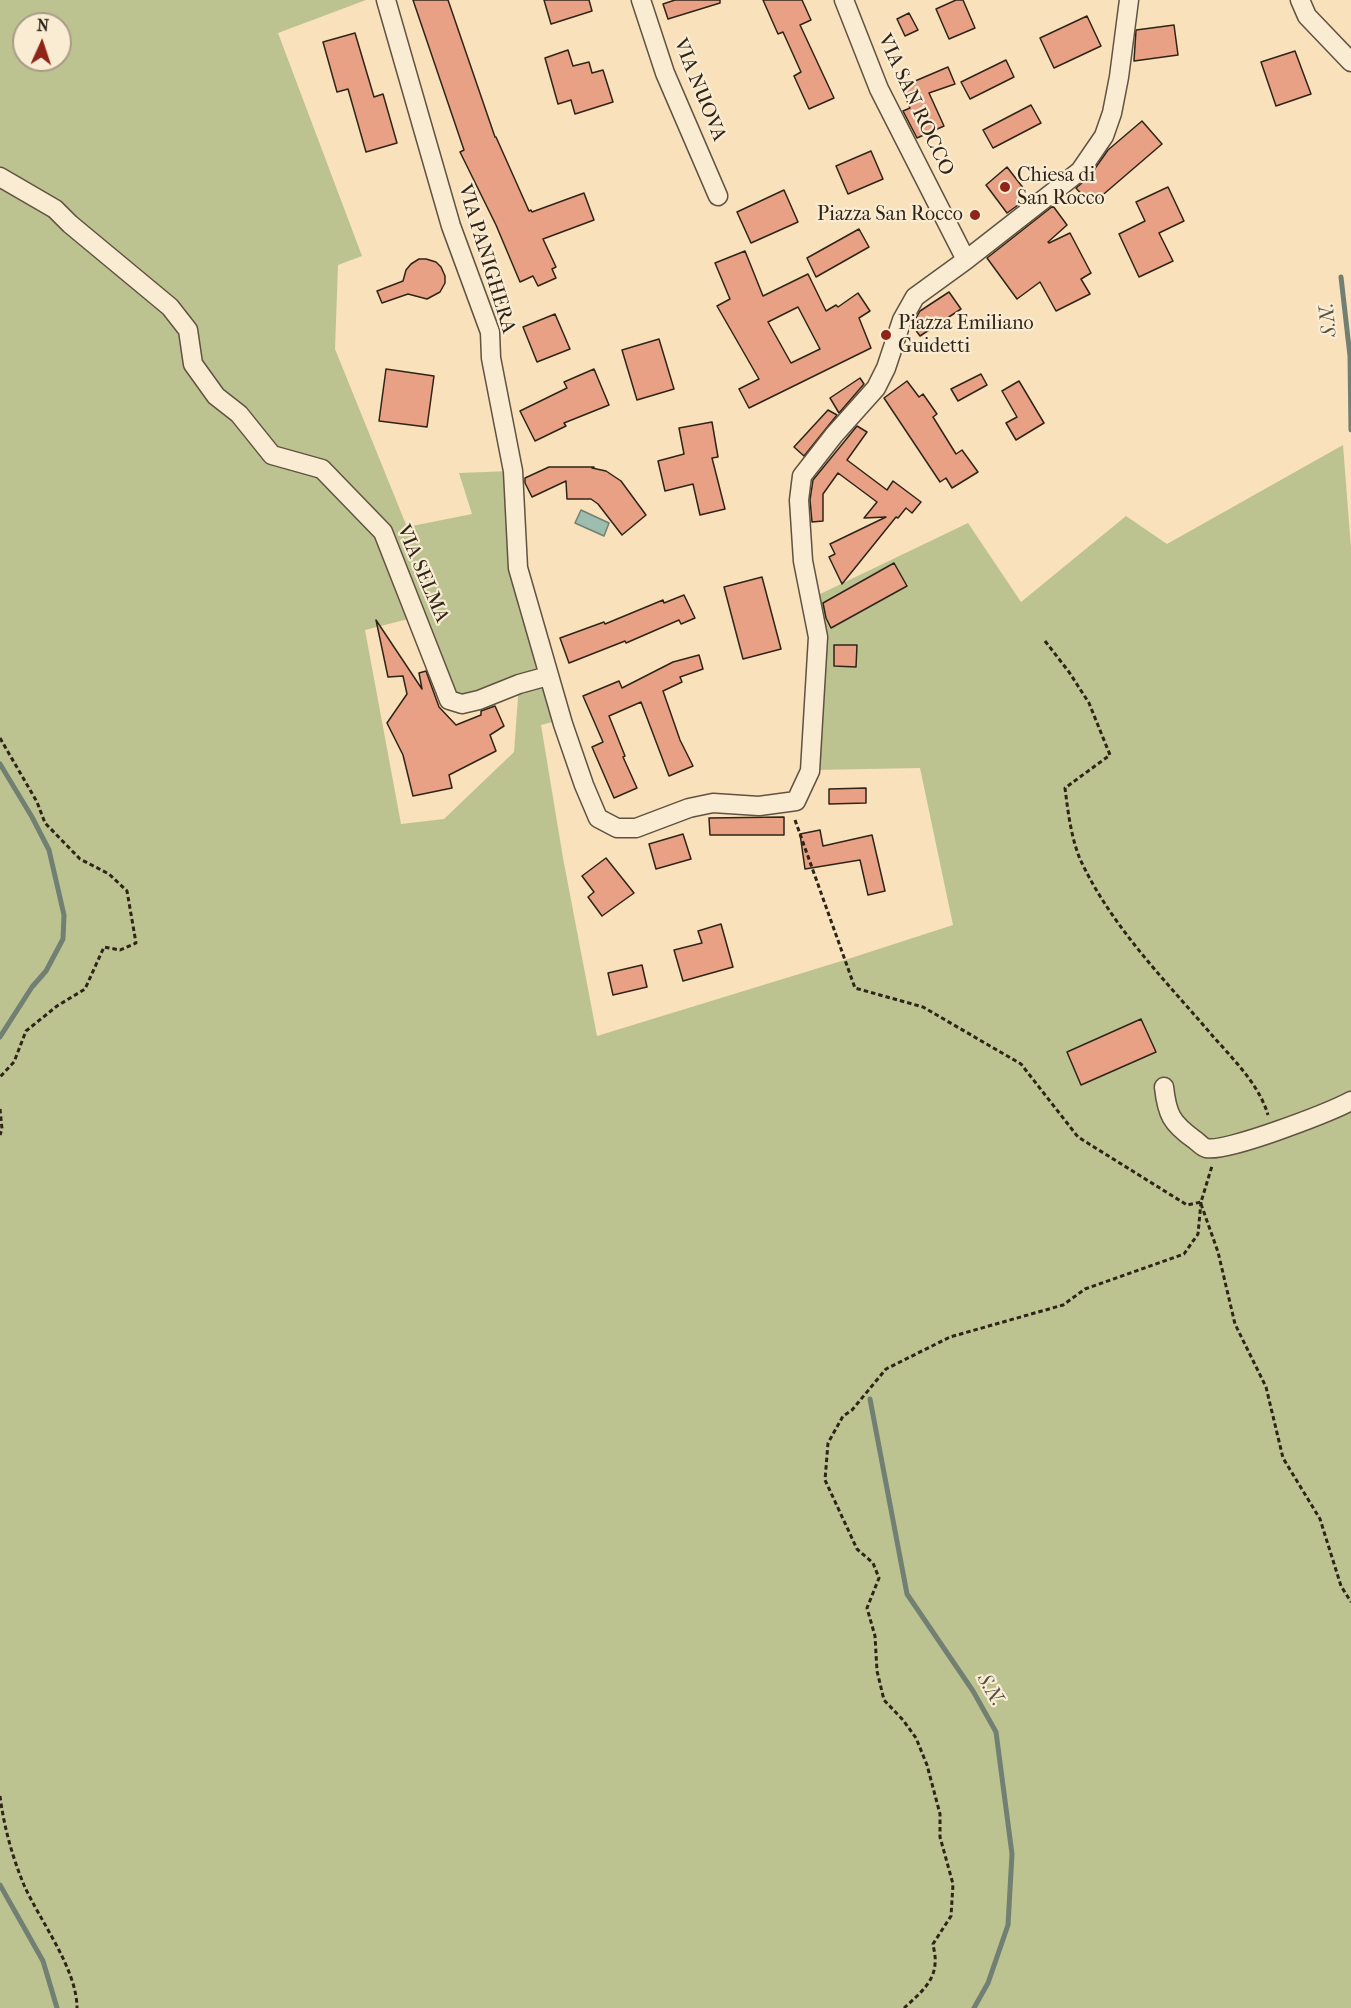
<!DOCTYPE html>
<html>
<head>
<meta charset="utf-8">
<style>
	body { margin:0 }
	#map { position:relative; width:1351px; height:2008px; overflow:hidden; background:#f8e1bb; font-family:"IM FELL French Canon",serif }
	canvas { display:block }
	.north { position:absolute; left:12px; top:12px; width:60px; height:60px; box-sizing:border-box; background:#faecd3; border:2px solid #a89c88; border-radius:50%; rotate:3deg; font-size:16px; font-weight:700; line-height:24px; text-align:center; color:#2e2418 }
	.north::after { content:''; display:block; margin:auto; width:21px; height:27px; background:#8f2418; clip-path:polygon(50% 0,100% 100%,50% 72%,0 100%) }
</style>
</head>
<body>
<div id="map">
<canvas width="1351" height="2008"></canvas>
<div class="north">N</div>
</div>
<script>
const c = document.querySelector('canvas').getContext('2d');
c.lineJoin = 'round';
function fill(path, color) { c.fillStyle = color; c.fill(path, 'evenodd'); }
function trace(path, color, width, dash) { c.strokeStyle = color; c.lineWidth = width; c.lineCap = dash ? 'butt' : 'round'; c.setLineDash(dash || []); c.stroke(path); }
function write(font, color, halo, rows, align = 'center') {
  c.font = font + ' "IM FELL French Canon",serif'; c.lineWidth = 4.5; c.setLineDash([]); c.textBaseline = 'middle'; c.strokeStyle = halo; c.fillStyle = color; for (const [text, x, y, turn = 0] of rows) {
    c.save(); c.translate(x, y); c.rotate((+turn || 0) * Math.PI / 180); c.textAlign = isNaN(turn) ? turn : align; if (halo) c.strokeText(text, 0, 0); c.fillText(text, 0, 0); c.restore();
  }
}
const green = new Path2D(`
	M0 0H366L278 33 362 256 338 265 335 349 407 527 472 514 459 473 512 471 516 567 560 720 541 725 563 858 597 1036 848 959 953 925 920 768 814 770 818 595 968 523 1021 602 1126 516 1167 544 1343 445 1351 548V2008H0ZM24 24H60V60H24ZM416 617 462 704 519 684 514 752 444 819 401 824 365 630Z`);
const water = new Path2D(`
	M581 510 609 523 604 536 575 523Z`);
const stream = new Path2D(`
	M1341 277 1350 356 1351 430
	M0 764 32 817 49 850 64 915 63 939 46 971 32 987 0 1037
	M870 1399 907 1594 973 1691 996 1732 1012 1854 1008 1925 988 1983 974 2008
	M0 1885 43 1961 57 2008`);
const building = new Path2D(`
	M413 0H448L495 137H496L529 211 531 210 532 212 584 193 594 220 543 239 556 267 552 269 556 278 538 286 533 276 520 282 496 225 460 152 464 150Z
	M544 0H589L592 11 551 24Z
	M675 0H720V3L668 19 663 4Z
	M763 0H802L811 20 800 25 834 98 809 109 794 76 801 72 783 32 778 34Z
	M956 0H963L975 28 949 39 936 9Z
	M909 13 918 30 905 36 897 19Z
	M1087 16 1101 46 1054 68 1040 38Z
	M1174 25 1178 55 1134 61 1136 30Z
	M355 33 374 97 383 94 397 143 366 152 348 89 337 92 323 42Z
	M568 50 573 66 589 62 592 73 603 70 613 102 575 114 571 100 558 104 545 58Z
	M1295 51 1311 94 1276 106 1261 62Z
	M1006 60 1014 77 970 99 961 82Z
	M948 67 955 84 929 93 944 126 917 138 903 111 910 108 901 87Z
	M1031 105 1041 123 993 148 983 130Z
	M1142 121 1162 144 1091 205 1076 188 1089 177 1108 150Z
	M871 151 883 179 848 194 836 166Z
	M1007 167 1024 189 1019 192 1025 200 1007 213 986 185Z
	M1168 187 1184 221 1159 233 1173 261 1139 277 1119 234 1145 221 1136 202Z
	M784 190 798 222 751 243 737 212Z
	M1053 206 1067 225 1048 242 1049 243 1070 233 1091 273 1081 279 1090 294 1056 311 1040 282 1017 299 987 258Z
	M859 229 869 247 816 277 807 258Z
	M745 251 763 296 808 274 826 311 836 305 838 307 858 293 870 311 859 318 871 348 749 408 739 389 759 379 717 306 730 299 715 263ZM798 307 820 349 791 363 768 322Z
	M419 259H426L436 262 441 267 445 276V283L440 292 427 299 408 294 382 303 377 291 403 281 406 270 411 264Z
	M949 292 961 309 920 336 912 325 920 311Z
	M555 314 570 349 537 362 523 327Z
	M659 339 674 389 637 400 622 350Z
	M386 369 434 376 427 427 379 421Z
	M594 369 609 405 564 423 566 426 535 441 520 411 567 388 564 382Z
	M981 374 987 385 958 401 951 389Z
	M860 378 864 384 839 413 830 398Z
	M907 381 919 397 923 394 937 414 933 417 956 454 962 450 978 472 952 488 946 478 940 482 884 398Z
	M1019 381 1044 423 1016 440 1006 423 1017 417 1002 391Z
	M828 410 837 415 804 456 794 447Z
	M712 422 718 457 712 458 725 509 700 515 693 484 665 491 658 461 684 454 679 428Z
	M857 426 867 432 847 460 887 490 893 481 921 502 912 513 906 508 898 518 896 517 842 584 829 557 835 554 830 544 886 517 864 518 877 502 838 473 823 494V521L812 522 810 500 813 480Z
	M549 467H594L592 468 606 471 621 481 646 515 622 535 598 504 591 499H567L566 481 532 497 525 483V478Z
	M894 563 907 586 831 628 826 618 823 603Z
	M762 577 781 649 743 659 724 587Z
	M684 595 695 618 681 624 679 620 626 643 625 641 569 663 560 638 604 622 605 624 663 600 664 603Z
	M376 620 422 689 419 673 426 671 439 707 456 725 481 715V711L495 706 504 726 490 735 496 751 449 775 452 788 413 796 403 755 387 723 407 694 403 676 388 677Z
	M834 645H857L856 667 834 666Z
	M699 655 703 669 680 677 682 682 663 691 680 740 693 766 669 776 641 702 609 716 625 756 623 757 637 788 614 798 592 747 603 742 583 696 619 681 622 688 673 662Z
	M866 788V803L829 804V789Z
	M784 817V835H710L709 818Z
	M820 830 823 846 872 835 885 891 868 895 860 860 805 869 800 834Z
	M683 834 691 859 656 869 649 844Z
	M606 858 634 893 602 916 588 897 594 892 582 876Z
	M721 924 733 967 683 981 674 950 702 943 698 931Z
	M642 965 647 987 613 995 608 973Z
	M1141 1019 1156 1052 1081 1085 1067 1052Z`);
const path = new Path2D(`
	M1045 641 1069 672 1089 703 1110 755 1065 788C1068 812 1071 837 1080 859 1111 926 1164 979 1211 1034 1232 1058 1259 1084 1268 1115
	M0 738 37 802 45 823 80 859 109 874 127 891 136 943 120 950 104 947 85 989 57 1006 26 1031 14 1062 0 1077
	M795 820 855 988 923 1007 1021 1064 1078 1137 1187 1205 1201 1202 1212 1166
	M0 1109 2 1129 0 1135
	M1201 1204 1218 1252 1235 1324 1266 1387 1283 1458 1320 1519 1341 1586 1351 1602
	M0 1796C4 1827 12 1856 24 1885 40 1921 77 1969 77 2008
	M904 2008C917 1996 934 1983 935 1964 936 1958 934 1950 933 1944L951 1916 953 1884 940 1837V1814L927 1765 916 1738 903 1720 884 1700 877 1671 875 1636 867 1608 879 1578 873 1563 857 1549 825 1480 828 1443 843 1416 852 1410 886 1369 950 1337 1063 1305 1085 1289 1184 1254 1198 1234 1201 1202`);
const minor = new Path2D(`
	M386 0 451 226 490 332 491 358 513 471 518 568 563 724 584 785 598 818 617 828H636L689 808 713 803 759 806 796 801 810 771 818 637 803 561 799 500 802 476 834 435 876 388 886 368 902 320 915 297 966 260 1080 171 1104 136 1112 113 1119 77 1129 0
	M641 0 665 73 718 196
	M844 0 879 89 966 260
	M1300 0 1307 16 1351 62
	M0 177 55 209 70 224 170 307 188 330 193 364 216 396 239 414 272 455 322 469 383 532 449 700 462 704 479 700 519 684 548 676
	M1164 1087C1167 1114 1171 1123 1195 1140 1198 1142 1202 1147 1206 1148 1226 1153 1330 1112 1351 1101`);
const markers = [
	[1005,187,6,"#8f2418"],
	[975,215,6,"#8f2418"],
	[886,335,6,"#8f2418"]
];
const streetNames = [
	["VIA NUOVA",699,90,68],
	["VIA SAN ROCCO",915,105,65],
	["VIA PANIGHERA",486,259,73],
	["VIA SELMA",422,574,67]
];
const poiNames = [
	["Chiesa di",1017,176],
	["San Rocco",1017,199],
	["Piazza San Rocco",963,215,"right"],
	["Piazza Emiliano",898,324],
	["Guidetti",898,347]
];
const waterNames = [
	["S.N.",1329,320,-96],
	["S.N.",990,1690,59]
];
fill(green, '#bcc391');
fill(water, '#9dbeaf');
trace(water, '#718073', 1.5);
trace(stream, '#718073', 5);
fill(building, '#e8a184');
trace(building, '#2e2418', 1.5);
trace(minor, '#605341', 21);
trace(path, '#2e2418', 3, [4.5, 3]);
trace(minor, '#faecd3', 18);
for (const [x, y, r, color] of markers) { const dot = new Path2D(); dot.arc(x, y, r, 0, 2 * Math.PI); c.fillStyle = color; c.fill(dot); trace(dot, '#faecd3', 2); }
write('20px', '#2e2418', '#faecd3', streetNames);
write('20px', '#2e2418', '#faecd3', poiNames, 'left');
write('italic 21px', '#4f5245', '#faecd3', waterNames);
</script>
</body>
</html>
